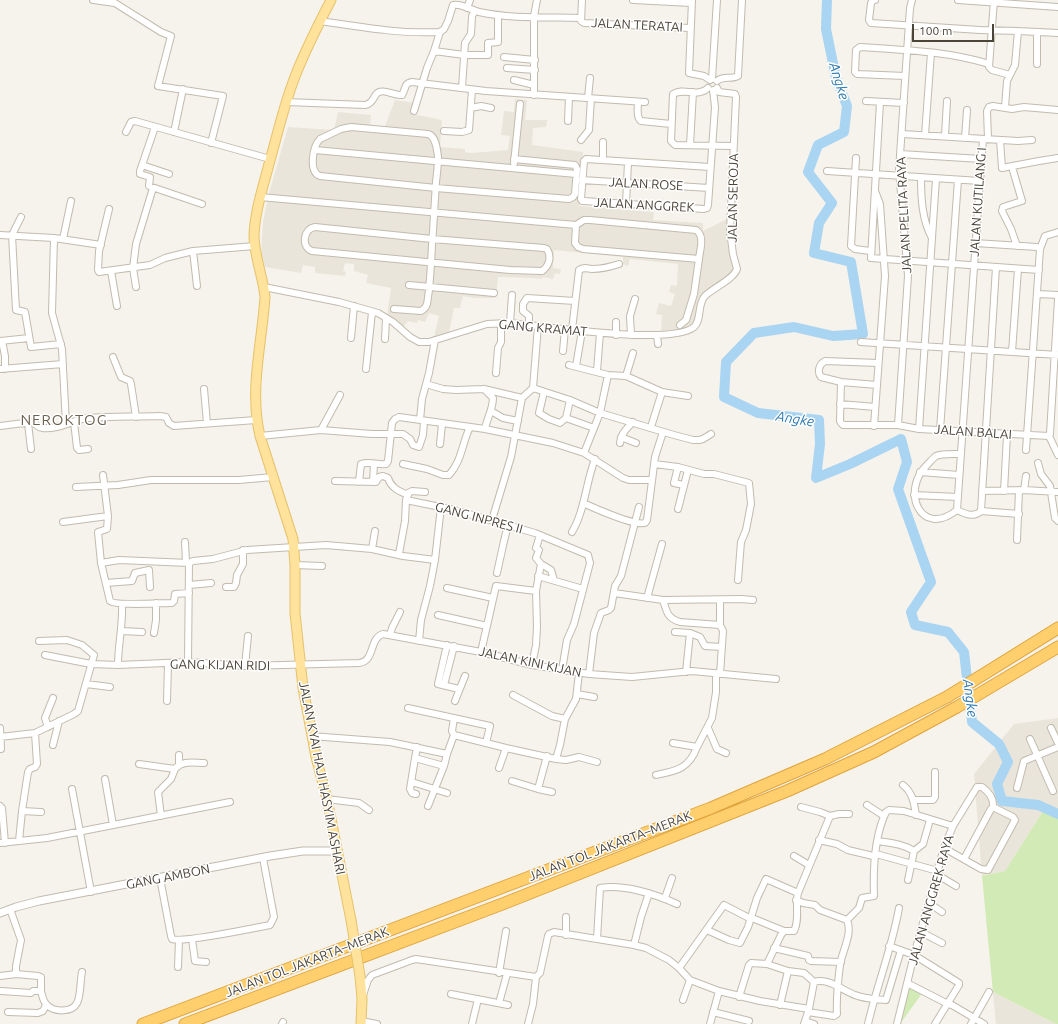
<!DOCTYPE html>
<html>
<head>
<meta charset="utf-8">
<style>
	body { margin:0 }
	#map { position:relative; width:1058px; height:1024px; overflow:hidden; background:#f6f3ec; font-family:Ubuntu,sans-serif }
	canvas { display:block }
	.scale { position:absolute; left:912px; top:24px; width:82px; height:18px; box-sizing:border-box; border:2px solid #4b4439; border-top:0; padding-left:5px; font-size:12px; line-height:14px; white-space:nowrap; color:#4b4439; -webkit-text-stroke:3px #fff; paint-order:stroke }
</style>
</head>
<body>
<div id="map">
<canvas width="1058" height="1024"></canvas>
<div class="scale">100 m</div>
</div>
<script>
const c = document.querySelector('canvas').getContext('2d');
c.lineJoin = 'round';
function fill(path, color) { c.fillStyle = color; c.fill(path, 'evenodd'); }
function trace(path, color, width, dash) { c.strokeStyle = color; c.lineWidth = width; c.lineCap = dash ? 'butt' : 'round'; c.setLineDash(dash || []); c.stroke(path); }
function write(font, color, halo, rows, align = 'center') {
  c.font = font + ' Ubuntu,sans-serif'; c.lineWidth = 3; c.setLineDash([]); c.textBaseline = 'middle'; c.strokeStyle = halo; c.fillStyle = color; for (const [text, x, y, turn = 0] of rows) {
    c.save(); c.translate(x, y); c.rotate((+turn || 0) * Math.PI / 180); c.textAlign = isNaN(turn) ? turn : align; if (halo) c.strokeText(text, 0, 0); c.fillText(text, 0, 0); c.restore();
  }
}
const residential = new Path2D(`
	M515 99 527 100 525 120H547L546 127 533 128 532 145 583 152 579 206 654 212 653 220 703 223V230H705L729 218 727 242 734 271 700 300 693 326 687 329 661 333 662 315 656 314 659 303 671 306 675 294 669 292 671 285 677 286 678 264 630 259 628 266 623 264V257L554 250 553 268 561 269 560 274 555 273 553 279 543 277 542 279 532 278 498 277 496 298H474L463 296 460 308H454L449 332 434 337 439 316 429 313 425 322 418 320 417 323 408 321 403 327 387 316 391 288 366 283 368 275 354 271V264L345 263 343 271 346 272 345 276 315 273V267L303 265 301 273 265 267 261 254 263 222 269 193 288 127 334 130 338 112 371 115 370 126 384 129 395 100 415 103 413 114 442 120 440 147 465 149V152L471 153 508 150 510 136 501 135 504 111 514 112Z
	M1058 718V812L1045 808 1005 871 982 876 974 774 1014 724Z
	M993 992 1056 1024H996Z`);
const green = new Path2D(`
	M1045 808 1058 812V1024H1056L993 992 982 876 1005 871Z
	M908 984 923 992 900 1024Z`);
const river = new Path2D(`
	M827 0 826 29 836 78 847 106 844 132 818 145 808 172 832 203 819 223 814 253 851 262 863 334 833 336 794 327 754 333 726 362 724 397 758 413 819 420 820 444 816 478 850 464 901 439 907 462 898 489 931 582 911 612 915 625 948 632 964 652 972 722 999 744 1008 762 997 784 1002 801 1038 805 1058 814`);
const minor = new Path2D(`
	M93 0 115 3 161 32 171 36 158 86 223 96 211 143
	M582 0 581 21 584 23 690 28
	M633 0 692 3
	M692 0 689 73 704 76 710 80
	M875 0H873L871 3 869 20 871 23 980 30 1018 31 1058 33
	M958 0 1058 7
	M994 0 989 67 992 70 1010 75
	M467 8 470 0
	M320 21C360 27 400 34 440 32
	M434 51 464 55H488V43L498 42V15
	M504 57 535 60
	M1037 64V32
	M507 68 535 70
	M905 76 857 74 855 72 856 50 860 47C903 50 947 51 989 64
	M712 79 717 0
	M514 80 534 85
	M717 81C724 75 731 80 738 76L742 0
	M462 88 465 43 471 34 472 16 475 11
	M708 88C698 98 684 87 673 94L671 141 675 145 733 146
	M534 95V16L537 0
	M588 98 590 78
	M866 101 904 103
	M286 102 365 105C375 103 373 94 379 92 386 89 394 96 402 95 406 89 404 83 412 82L486 91 645 102
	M638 102C638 108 636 117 641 121L671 124
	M880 102 871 258 1039 270
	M1005 107 1007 81 1015 65 1018 31
	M471 108 481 106 491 108
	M414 111 427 68 434 51 440 32 444 29 448 21 453 5C461 3 471 10 479 12 512 19 547 17 581 18
	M568 121 569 97
	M155 127 140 171V174L150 177 149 186 202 204
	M444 131 462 132 469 130 472 90
	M126 132 131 122 135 121 270 159
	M174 132 183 89
	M902 134 1018 141 1032 140
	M925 135 931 53
	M945 136 947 101
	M965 138 967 110
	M988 139 987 111 989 107 993 106 1012 109 1024 107 1058 110
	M581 140 589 130 591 98
	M1000 140 1002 168 1039 161 1058 158
	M603 142V160
	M690 145 693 92
	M315 150 576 174
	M900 154 981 159
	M856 158 851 246 855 249 870 251
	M514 163 520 104
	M142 165 169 174
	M710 167 586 159 584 161 581 199 582 201H584L704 209 707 208 708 205 715 107 713 90
	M1012 167 1022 201 1003 207 1002 211 1011 229 1017 246
	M827 171 980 181
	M921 177C921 198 922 220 932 238
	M582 180 709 188
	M260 197 576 225 584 220H590L696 230C705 236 700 249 699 259L583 249 578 247 575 243 576 225
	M626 204 628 162
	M109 209 99 251 98 270 99 272 150 265 165 258 193 251 255 246
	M21 217 12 235 16 310 25 312 31 347 61 344
	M315 227 432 239 544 248 547 249C552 257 549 266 542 271L510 270 312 251C301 247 303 229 315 227Z
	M0 235 54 238 101 245
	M54 238 52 313 62 349 66 424
	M63 239 71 201
	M975 243 1037 247 1040 249 1026 450
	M1040 249 1045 236 1058 232
	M193 251 197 286
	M111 271 117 306
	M409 285 494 293
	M136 287 133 268 136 244 153 188
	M264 287 339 302 378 313 393 322 410 337 419 342H429L487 324 510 323C543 326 672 346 694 327 702 320 697 304 705 296 713 288 734 279 737 269L733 254 730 231 736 97 735 94 719 92 717 88
	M1037 294 1058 295
	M394 309 421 311C424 309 426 308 427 304 431 282 431 254 433 231 434 214 435 198 436 182 437 174 438 165 438 157 437 149 436 136 428 134L351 127 341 129 320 139C313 146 308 172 320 176L436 188 569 199 573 197 575 194 577 169 575 165 514 159
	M510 323 512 295
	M529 325V316L523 311V304L527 298 575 301
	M680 325 686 320 694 294 699 259
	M572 330 579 270C583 267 587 268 592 269 601 269 610 267 619 264
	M616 335V322
	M631 335 630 316 635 299
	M657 335 658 344
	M351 338 354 306
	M385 339 386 318
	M0 341 29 338
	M2 341 5 356V369
	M861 342 1058 355
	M563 351 565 329
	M1012 352 1018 269
	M113 357 121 377 130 381 131 384 136 417
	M569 365 608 375 626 376 662 392 688 396
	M576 366 582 331
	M0 369 63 364
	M366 369 372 312
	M597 371 600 333
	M496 373 498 348 501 342V323
	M626 376 633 353
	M841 382 840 421 841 423 843 425H898L919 429 1049 436
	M426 384 443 389 456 390 484 389 522 398
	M877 385 841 382 821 377C817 372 819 364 825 361L878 363
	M533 388 570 400 600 413 674 435 693 440H699L703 439 711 434
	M204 389 207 423
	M484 389 493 398C493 409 487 418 485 429
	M544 392 539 413 549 419 560 423 566 418 570 400
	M840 404 875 407
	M491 411 503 418 518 421
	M566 418 594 428
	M420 420 422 399 429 373 435 340
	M74 422 77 448 79 450 88 449
	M28 423 31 449
	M898 425 908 276 899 170 910 8 912 0
	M0 426 32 422C37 424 38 428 42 428 58 430 73 420 88 418 112 416 136 417 160 416L166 417 169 423 174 426 256 420
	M874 426 885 276 880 204 875 191
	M651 427 662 392
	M919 429 936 179
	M321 430 340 395
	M940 430 958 180
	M260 436 321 430 372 434H403L410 439 413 445 419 447 423 435 424 421
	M1049 436 1050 434 1058 299
	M1049 436 1058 455
	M621 437 636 443
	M620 443C621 434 626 429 633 422
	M440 444 442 424
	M584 453 600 413 608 375
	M1038 463 1041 474 1050 486 1055 518 1058 521
	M403 464 427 469 443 475H449C462 461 462 443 470 427
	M654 464 678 467 704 474H714L749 483 751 504 746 530 741 542 738 580
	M678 467 674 483 684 485
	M920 472 959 475
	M103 475 108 516 107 529 98 532 101 563 110 601C115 606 161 603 172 603L174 601 175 594 189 593
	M335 481 376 482 379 477 383 476 388 478C391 488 399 491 408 495
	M359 482 361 464C369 461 377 465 386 464L388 461 392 423 395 419 399 417 485 429 553 443 584 453 623 478 629 480H652
	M373 482 374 464
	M76 487 118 485 151 480H239L273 477
	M1024 490 1026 476
	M982 491 1024 490 1058 492
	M1004 491 1007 435
	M914 495 958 497
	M406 500 455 510 535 533 588 555 590 563 574 624 567 640 562 670
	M583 503C594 508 635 526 645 523L647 520 655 457 663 432
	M678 509 688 470
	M957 510 983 139
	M957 510C921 539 900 491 927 465 930 462 933 458 936 456 943 453 954 454 961 454
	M957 510C965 514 974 518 981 511
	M981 511 996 267
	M981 511 1019 514
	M492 520 511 457 522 398 533 388 538 326
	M63 522 108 516
	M572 532C585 510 586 482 595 459
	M540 535 536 548 539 550 536 558 541 564 551 570 554 580
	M1017 540 1019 490
	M185 542 186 562
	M372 549 375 531
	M399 554 405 521 406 500 408 493 412 491 425 492
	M101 563 119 560 189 563 193 561 213 559 247 550 326 545 372 549 403 556 435 560
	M295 565 322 566
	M497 573 504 541 508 525
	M538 576 583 589
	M106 583 132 581 135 573 149 570 150 587
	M189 585 211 583
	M226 587H234L236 583 237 575 243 564V550
	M447 588 493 598
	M614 593 663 600 741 599 753 600
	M647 598 662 544
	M663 600C667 612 667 618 680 622L720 625
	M720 600V625L723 631 720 674
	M438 615 487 626
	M121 631 142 632
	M675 632 690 633 700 637 705 646 722 647
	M154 633 156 620V603
	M390 635 392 628 400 612
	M419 641 421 620 430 586 435 560 441 507
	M447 645 438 684 459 689
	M481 652 496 586 536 591
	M45 655 91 664 118 665 188 662 245 666 359 663C375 662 369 638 383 634L481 652 532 665 589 674 632 677 692 671 776 679
	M188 662 189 563
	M118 665C118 645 123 625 122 604
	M532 665 536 645 537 627 536 591 541 564
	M245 666 248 636
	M686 672 690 633
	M589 674 594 633 601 613 609 610 611 608 615 586 621 576 639 507
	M86 684 110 687
	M444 685 454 646
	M577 694 594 697
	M513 695 552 716 565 719
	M167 701 168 664
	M455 701 465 676
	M408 708 490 726 486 743
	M454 718 452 731 454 735
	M48 727 45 718 53 698
	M0 728 1 749
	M708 728 717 749 726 753
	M1051 728 1058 743
	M311 736 390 742 447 754 454 735 506 748 556 759 566 760 579 757 597 762
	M0 737 35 733 74 714 78 711 94 655 82 645 67 640 39 641
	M1030 739 1053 791
	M673 743 697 747 712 718 716 692V673
	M53 745 59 721
	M417 747 415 758 444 766
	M179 755V764
	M415 758 410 789 412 793 416 794
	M556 759 560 745 565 719 576 699 579 673
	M139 764 175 769C182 760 194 763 204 763
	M499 768 506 748
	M656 775C676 771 689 769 697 747
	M105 779 113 825
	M512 781 538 789 547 756
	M412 782 447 793
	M903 785C913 793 914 803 916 815
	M1017 788 1024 761 1058 747
	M72 789 91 892
	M538 789 552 792
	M327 799 359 803 369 810
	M914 800H933L935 797V772
	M867 805 884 816
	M0 806 2 808 5 843
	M428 806 444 766 447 754
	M801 807 820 812 830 816 839 814H849
	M22 811 41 812
	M161 816 158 792 171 779 175 769
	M819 840 837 844 848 850 873 856 876 854
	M19 841 22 811 28 772 30 769 35 767 37 764 35 733
	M878 841C891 843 903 844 914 851
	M0 843 47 838 230 802
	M944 848 981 869 988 870 1015 820 1013 817 993 807
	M876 854 938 871 941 877 956 886
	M794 856 809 865
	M964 859 991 809 993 807
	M160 878 171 936 172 939C181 943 250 929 265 926L270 925 274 917 263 858
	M908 880 914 851 923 844 930 820
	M665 898 672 878
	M796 900 803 903 815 905 820 910 847 920
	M929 903 942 912
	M10 909 21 940 16 966V974L38 976 41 977V991
	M566 917V935
	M752 918 784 931H794C800 920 795 905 798 893L830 816
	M847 920 859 908 862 898 874 896C873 870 875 835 886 812L889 810 904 811 953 826
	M707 930 729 940 740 943 748 927 757 898 766 879 798 893
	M921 932 942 943
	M192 939 195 961 206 962
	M597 939 600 888C624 884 655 894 677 904
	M634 945 641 917 649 893
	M889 946 914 955 959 983V985L935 1024
	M774 948 808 956 809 960 811 961 841 962
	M767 964 781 935 784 931
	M178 967 179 940
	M679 968 724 905 751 919
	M499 973 506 931
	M0 976 16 974
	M814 982C828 977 843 991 855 995 864 999 876 999 886 1000L901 950
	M907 983 948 1004 952 1005 984 1024
	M1 991 31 993 33 991H41C42 995 43 1002 47 1005 54 1012 72 1013 77 1003 81 996 80 981 82 972
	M451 994 508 1005
	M363 995 368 980 372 975 412 960 416 959 536 977 540 973 548 936 549 934 554 932 634 945 646 948 669 960 679 968 690 980 719 991 760 1001 809 1009
	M739 997 749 965 751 963 767 964 788 971 804 973 814 982
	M683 1000 690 980
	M499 1003 507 974
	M780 1005 788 971
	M8 1012 38 1013 43 1011 46 1005
	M713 1012 749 1021
	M808 1012 834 1016 837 1014C836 998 838 981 840 965 842 951 853 934 847 920
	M361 1021 377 1024
	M805 1021 814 1024
	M282 1024 283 1022
	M472 1024 478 999
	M528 1024 533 1004 536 977
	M710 1024 719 991
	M804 1024 809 1009 814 982
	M868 1024C877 985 892 948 899 908
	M897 1024 914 955 944 848 953 826 977 787H982C989 792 994 798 993 807
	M971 1024 989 992`);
const tertiary = new Path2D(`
	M0 913 16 907 39 901 270 856 303 851H338`);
const primary = new Path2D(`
	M331 0C317 27 303 54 293 82 283 109 277 136 269 164 263 187 255 211 254 235 254 256 263 276 265 297 262 344 249 389 260 436L293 539 295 565V613L303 688 316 757 327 799 351 920
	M360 976 362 999 361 1024`);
const motorway = new Path2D(`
	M143 1024 711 808 825 759 947 697 1058 628
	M185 1024 505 903 787 791 874 752 957 707 1058 647`);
const primaryBridge = new Path2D(`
	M351 920 360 976`);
const streetNames = [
	["JALAN TERATAI",637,25,3],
	["JALAN ROSE",646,184,3],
	["JALAN SEROJA",733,198,-89],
	["JALAN KUTILANG I",978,202,-86],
	["JALAN ANGGREK",644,205,3],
	["JALAN PELITA RAYA",904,215,-93],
	["GANG KRAMAT",543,328,5],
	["JALAN BALAI",973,432,4],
	["GANG INPRES II",479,518,15],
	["JALAN KINI KIJAN",530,662,12],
	["GANG KIJAN RIDI",220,665,1],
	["JALAN KYAI HAJI HASYIM ASHARI",322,778,79],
	["JALAN TOL JAKARTA–MERAK",610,846,-21],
	["GANG AMBON",168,877,-11],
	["JALAN ANGGREK RAYA",931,900,-74],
	["JALAN TOL JAKARTA–MERAK",307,962,-21]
];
const waterNames = [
	["Angke",839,81,73],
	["Angke",795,419,9],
	["Angke",970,698,82]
];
const quarterNames = [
	["NEROKTOG",64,420]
];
fill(residential, '#eae5da');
fill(green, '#d2eab5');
trace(river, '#a9d4f2', 10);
trace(minor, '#c2bbae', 8);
trace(tertiary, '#c2bbae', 9);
trace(primary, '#e6c16a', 11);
trace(motorway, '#e0a43c', 13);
trace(minor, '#fff', 6);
trace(tertiary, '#fff', 7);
trace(primary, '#ffe39c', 9);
trace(motorway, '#ffcf6e', 11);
trace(primaryBridge, '#e6c16a', 11, []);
trace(primaryBridge, '#ffe39c', 9);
write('13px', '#4b4439', '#fff', streetNames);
write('italic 14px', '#2e7ab2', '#fff', waterNames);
c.letterSpacing = '1px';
write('15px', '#6e6250', '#fff', quarterNames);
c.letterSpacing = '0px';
</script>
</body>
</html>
